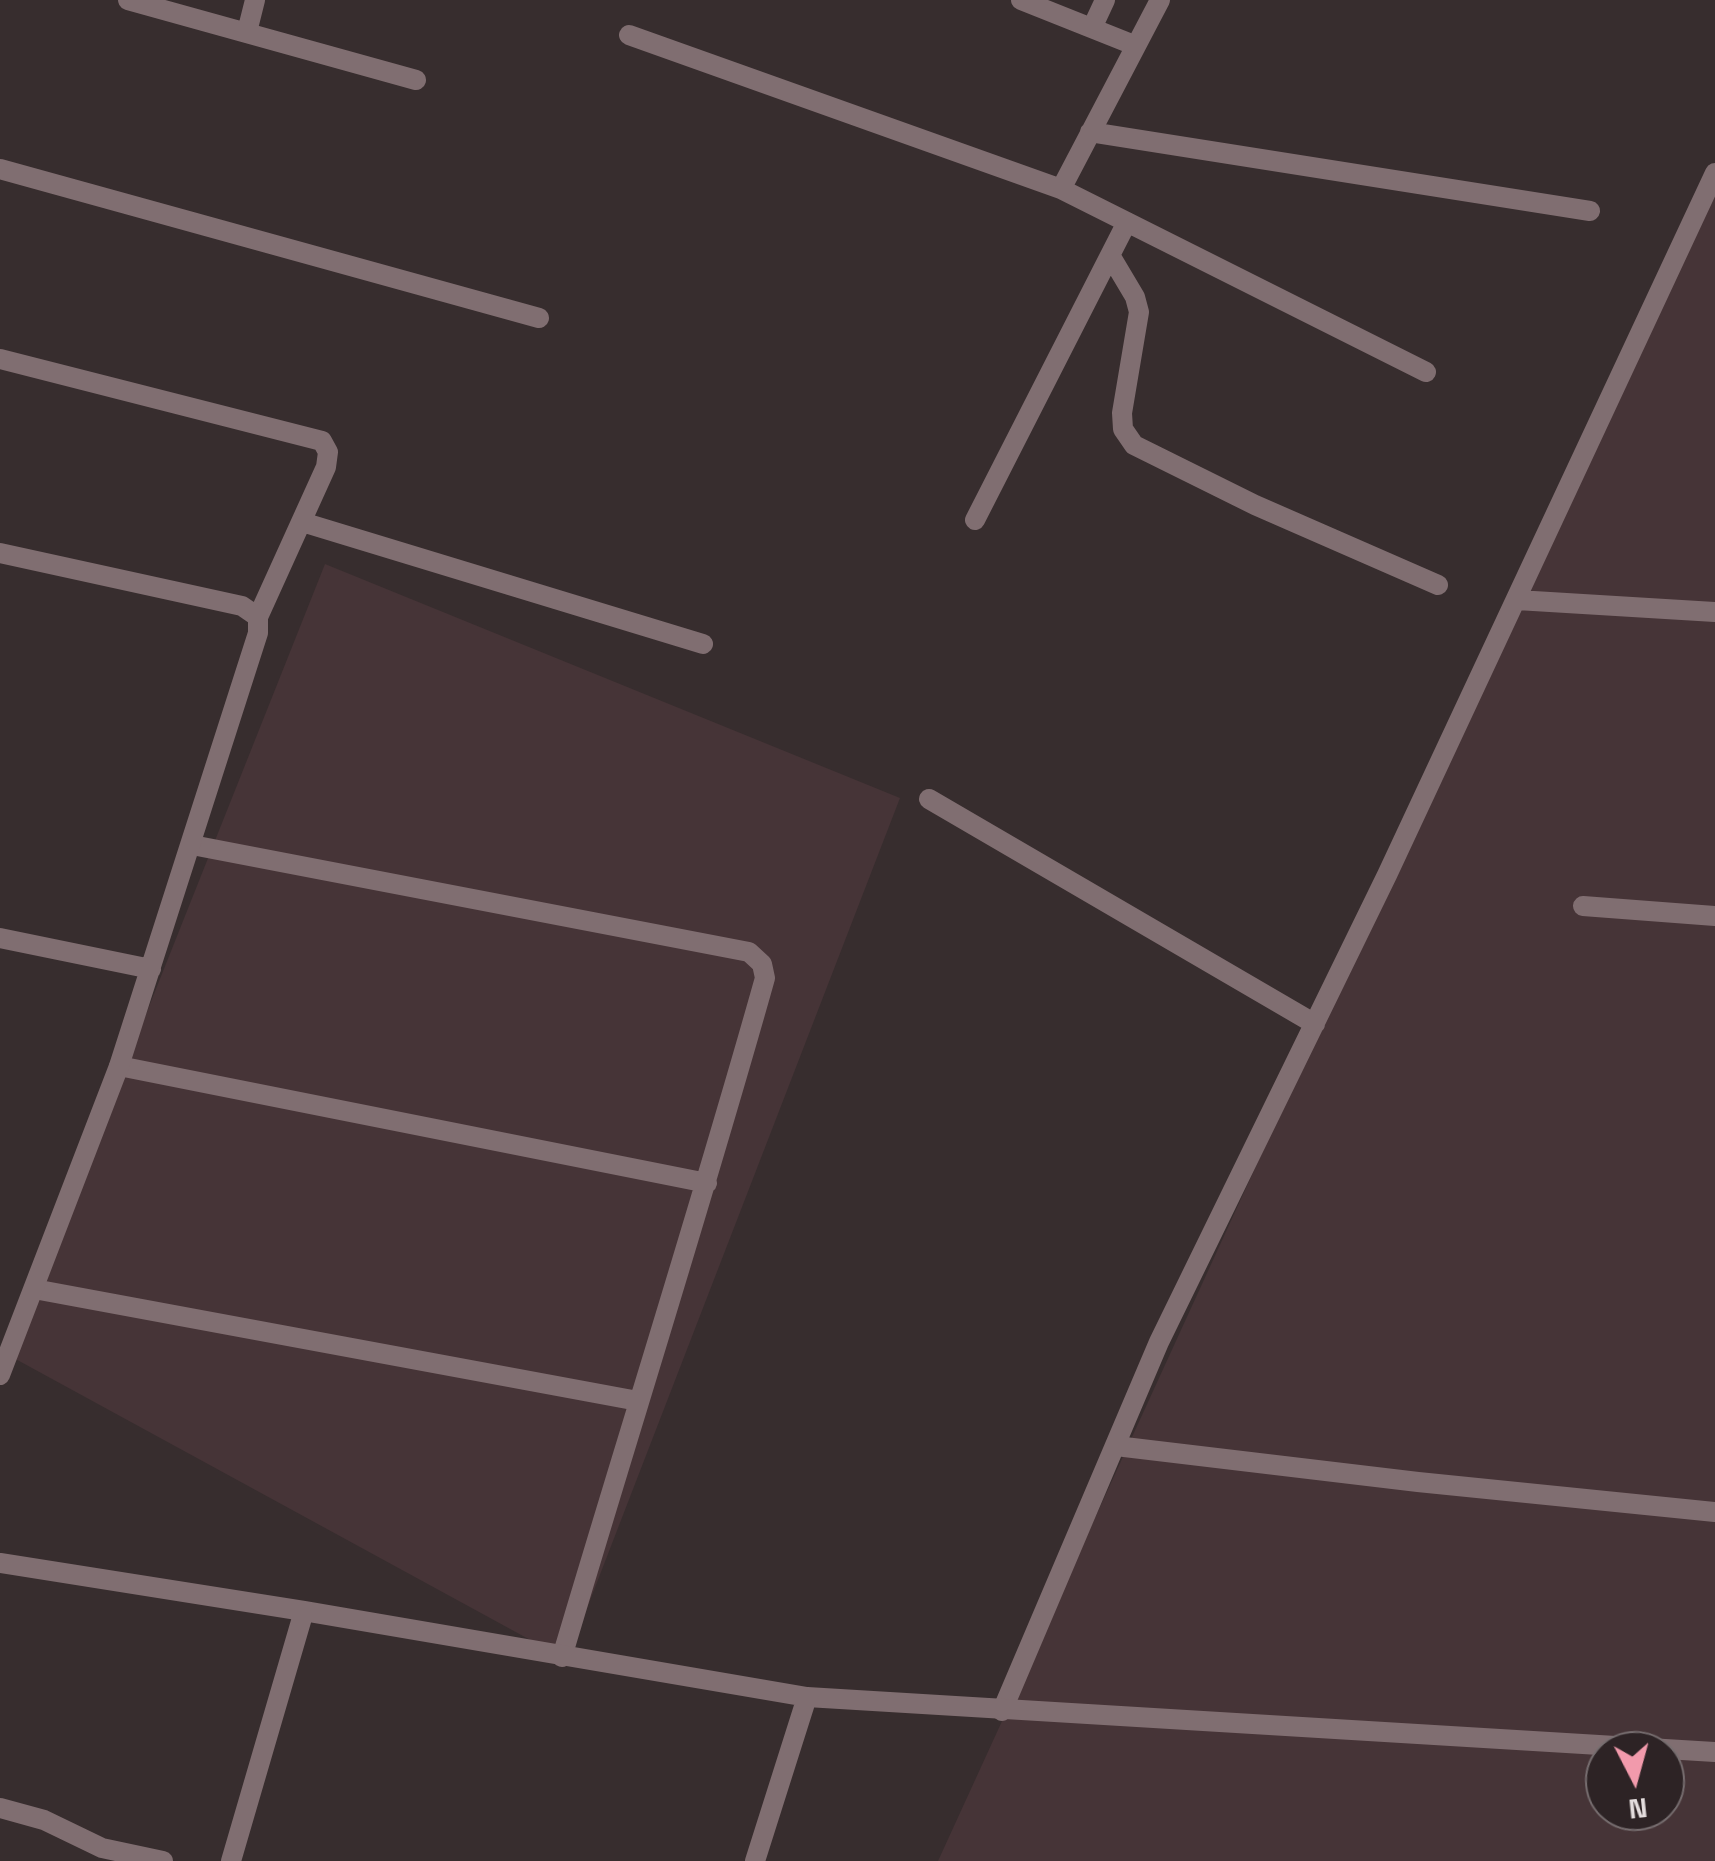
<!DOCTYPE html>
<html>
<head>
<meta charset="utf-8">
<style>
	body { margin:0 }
	#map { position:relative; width:1715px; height:1861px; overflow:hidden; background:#372d2e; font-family:"Space Grotesk",sans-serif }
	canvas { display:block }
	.north { position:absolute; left:1585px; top:1731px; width:100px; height:100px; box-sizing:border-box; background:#2d2325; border:2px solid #766d6f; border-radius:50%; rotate:174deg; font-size:28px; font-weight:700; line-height:40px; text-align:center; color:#e4ddde }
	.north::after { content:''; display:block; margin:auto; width:35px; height:45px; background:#f29aac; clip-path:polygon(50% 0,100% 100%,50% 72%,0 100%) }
</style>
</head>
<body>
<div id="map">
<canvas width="1715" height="1861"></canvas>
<div class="north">N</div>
</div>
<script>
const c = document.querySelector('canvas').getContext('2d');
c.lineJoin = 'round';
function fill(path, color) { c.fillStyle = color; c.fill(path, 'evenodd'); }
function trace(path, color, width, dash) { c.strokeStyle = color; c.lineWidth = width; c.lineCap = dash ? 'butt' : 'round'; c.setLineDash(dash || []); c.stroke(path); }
const built = new Path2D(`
	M1715 163V1861H938ZM1605 1751H1665V1811H1605Z
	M325 564 900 798 567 1660 10 1356Z`);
const service = new Path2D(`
	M1517 600 1715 612
	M929 799 1315 1024
	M192 845 749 952 762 964 765 978C701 1206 629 1431 562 1657
	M1583 906 1715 916
	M119 1066 707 1183
	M34 1289 638 1401
	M1116 1446 1418 1482 1715 1512
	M1002 1711 1159 1342 1387 875 1715 173`);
const minor = new Path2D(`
	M128 0 416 80
	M1021 0 1134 45
	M1092 28 1105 0
	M247 32 255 0
	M629 35 1061 189 1426 372
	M1090 132 1590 211
	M0 169 539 318
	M1061 189 1160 0
	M1110 255 1135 297 1139 312 1122 413 1123 429 1134 445 1255 505 1438 585
	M0 359 322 441 328 452 326 467 258 617
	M975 520 1127 222
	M302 522 703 644
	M0 553 242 606 258 617V633L119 1066 0 1375
	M0 938 151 969
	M0 1563 304 1611 807 1697 1715 1752
	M0 1808 44 1820 102 1848 163 1861
	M231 1861 304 1611
	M755 1861 807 1697`);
fill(built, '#463437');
trace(service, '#806e71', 20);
trace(minor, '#806e71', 20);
</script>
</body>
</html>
